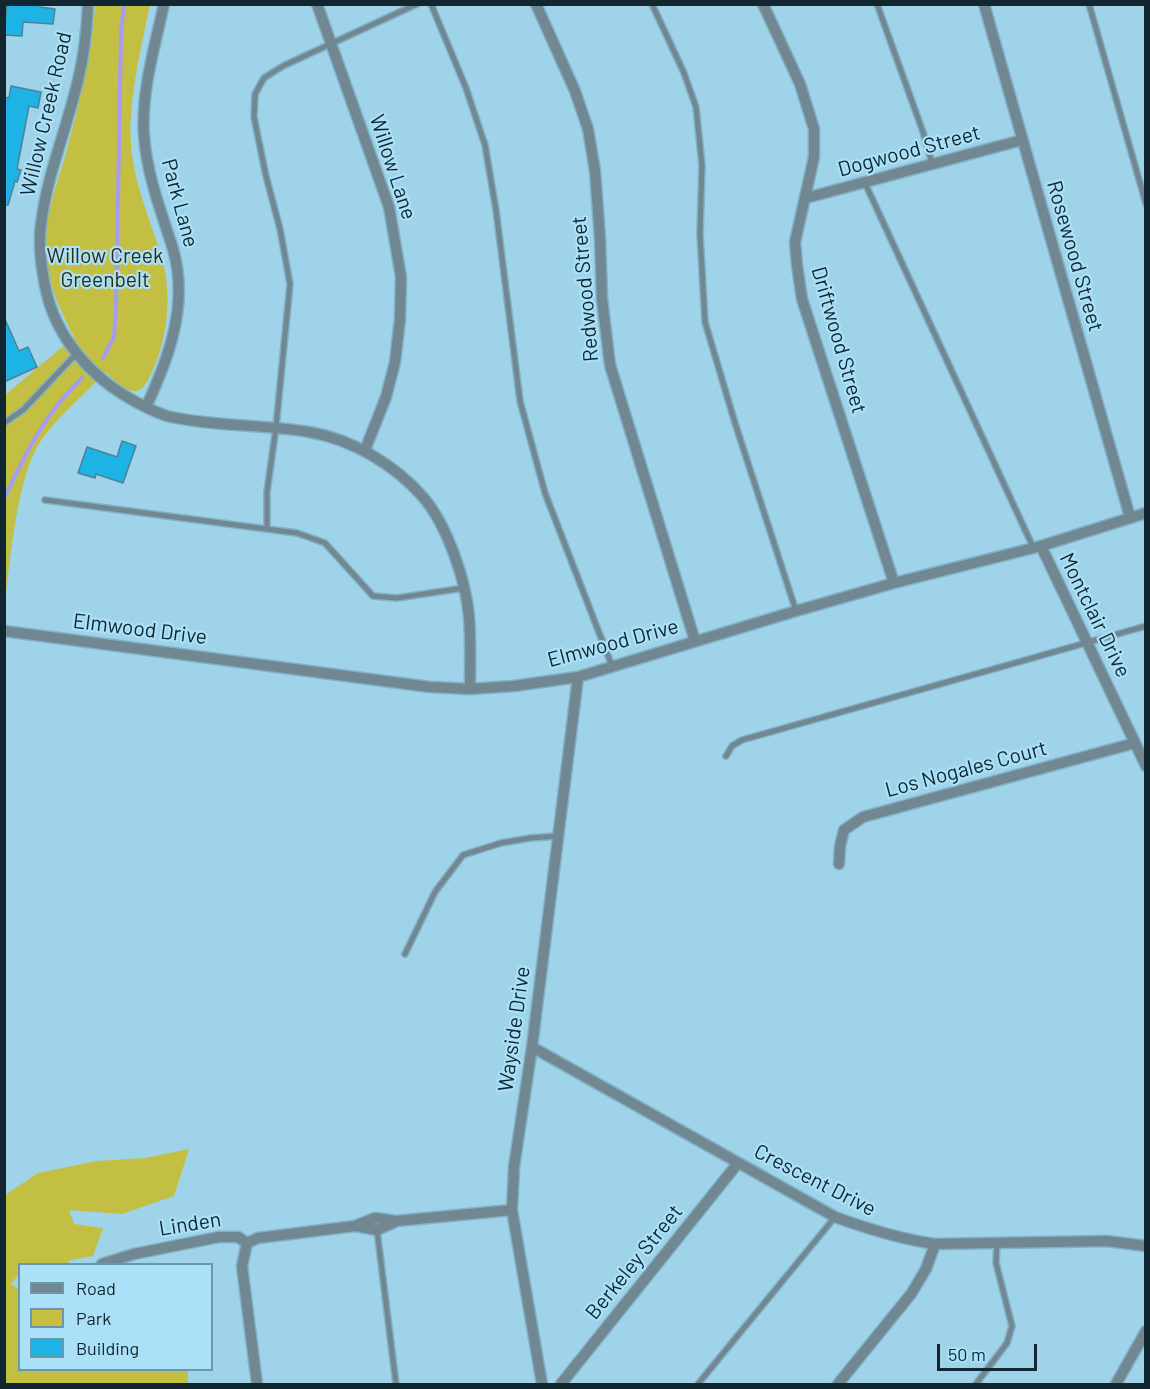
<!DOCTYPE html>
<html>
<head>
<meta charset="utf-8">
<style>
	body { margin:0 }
	#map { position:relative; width:1150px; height:1389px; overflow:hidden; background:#9ed3ea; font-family:Barlow,sans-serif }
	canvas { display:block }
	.frame { position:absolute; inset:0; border:6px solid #11262f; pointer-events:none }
	.legend { position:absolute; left:18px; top:1263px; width:195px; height:108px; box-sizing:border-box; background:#aae0f8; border:2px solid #6d96a8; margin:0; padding:8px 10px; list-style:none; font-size:18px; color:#11262f }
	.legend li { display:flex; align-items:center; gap:12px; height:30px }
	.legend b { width:30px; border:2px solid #6d96a8 }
	.scale { position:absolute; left:937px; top:1344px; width:100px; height:27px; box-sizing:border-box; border:3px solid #11262f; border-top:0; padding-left:8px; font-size:18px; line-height:21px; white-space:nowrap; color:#11262f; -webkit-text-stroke:4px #aae0f8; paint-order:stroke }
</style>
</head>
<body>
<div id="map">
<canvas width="1150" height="1389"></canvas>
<div class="frame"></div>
<ul class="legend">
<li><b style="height:8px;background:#718791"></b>Road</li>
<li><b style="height:16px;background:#c3bf43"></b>Park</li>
<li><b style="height:16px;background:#1db4e5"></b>Building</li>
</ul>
<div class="scale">50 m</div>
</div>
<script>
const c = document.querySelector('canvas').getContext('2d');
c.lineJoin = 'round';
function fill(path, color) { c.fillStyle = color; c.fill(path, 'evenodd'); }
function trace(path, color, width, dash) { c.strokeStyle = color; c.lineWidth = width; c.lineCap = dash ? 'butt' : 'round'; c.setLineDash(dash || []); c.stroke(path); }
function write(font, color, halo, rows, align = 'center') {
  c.font = font + ' Barlow,sans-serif'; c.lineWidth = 4.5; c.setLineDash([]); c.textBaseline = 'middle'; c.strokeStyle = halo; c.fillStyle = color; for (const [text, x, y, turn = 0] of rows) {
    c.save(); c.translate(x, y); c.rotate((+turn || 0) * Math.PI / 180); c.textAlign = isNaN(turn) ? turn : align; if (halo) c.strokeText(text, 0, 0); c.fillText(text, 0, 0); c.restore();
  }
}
const green = new Path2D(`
	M95 5H150C141 48 128 101 131 145 134 184 150 219 161 255 173 294 168 340 150 376 137 405 122 386 105 372 85 395 60 414 42 439 17 474 11 556 5 600V395L74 337C61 312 48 284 45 256 42 222 57 185 66 153 79 104 92 55 95 5Z
	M189 1149 174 1196 122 1214 69 1210 74 1224 103 1228 93 1256 71 1260 66 1264H20L19 1274 11 1284 19 1289 20 1370H188V1384H5L4 1199 8 1193 38 1173 97 1161 145 1158Z`);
const stream = new Path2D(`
	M103 358 114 337 116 307 121 33 124 4
	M4 499C25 454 46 412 82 378`);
const building = new Path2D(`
	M7 4H41L40 7 55 9 53 24 23 22 22 36 4 35Z
	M11 86 41 92 38 108 29 106 17 169 21 170 17 182 15 181 8 205H4V97L9 98Z
	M4 317 19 351 28 347 37 367 4 382Z
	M122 441 136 446 123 483 96 474 95 478 78 473 87 447 117 457Z`);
const service = new Path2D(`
	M431 4 466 88 485 145 496 210 520 401 545 493 612 666
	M652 4 684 73 696 107 702 165 700 234 705 322 735 423 796 611
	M877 4 923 132 932 163
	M1089 4 1146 204
	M865 183 1033 547
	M4 423 23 410 76 354
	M45 500 297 533 325 543 373 596 397 598 464 588
	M267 529V492L276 427 290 284 280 229 266 176 254 117 255 94 264 78 283 66 417 4
	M726 756 732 746 742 740 1146 626
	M405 954 435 892 463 855 501 843 530 838 558 836
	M377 1230 396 1384
	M698 1384 835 1217
	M976 1384 1007 1343 1012 1326 996 1263 997 1242`);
const minor = new Path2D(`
	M88 4C87 29 84 56 78 80 67 128 47 175 41 224 38 244 41 266 45 286 55 337 91 378 136 402 147 408 159 414 171 417 217 427 263 424 309 432 352 439 395 465 423 497 447 525 466 580 469 617 471 641 470 665 470 689
	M317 4 389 207 401 277 400 319 395 362 386 397 365 450
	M536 4 575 91 588 129 595 171 600 238 602 299 610 365 695 641
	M763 4 800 84 814 129V157L795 242 797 265 802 299 894 583
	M984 4 1130 517
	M806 198 1022 140
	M146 407C169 358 189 304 173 249 161 211 147 176 144 135 141 92 155 46 164 4
	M1041 546 1146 766
	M4 631 430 687 470 689 514 686 578 677 796 611 894 583 1041 546 1146 513
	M839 864 840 846 844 830 863 817 1135 743
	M532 1047 835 1217C868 1229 900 1239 935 1244L1107 1241 1146 1246
	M356 1226 377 1230 395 1222
	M247 1243 258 1238 355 1226 375 1218 396 1221 512 1210
	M247 1243 242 1266 257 1384
	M102 1264 134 1254 219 1237H238L247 1243
	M542 1384 512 1210 514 1167 532 1047 578 677
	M561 1384 738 1163
	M838 1384 911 1294 926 1269 935 1244
	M1116 1384 1146 1331`);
const streetNames = [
	["Willow Creek Road",46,114,-77],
	["Dogwood Street",909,151,-15],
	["Willow Lane",393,167,72],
	["Park Lane",180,203,75],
	["Rosewood Street",1075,256,74],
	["Redwood Street",585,289,-95],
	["Driftwood Street",839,340,74],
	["Montclair Drive",1095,615,64],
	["Elmwood Drive",140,629,7],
	["Elmwood Drive",613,643,-15],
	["Los Nogales Court",966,769,-15],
	["Wayside Drive",514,1029,-82],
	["Crescent Drive",815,1180,27],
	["Linden",190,1224,-9],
	["Berkeley Street",634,1262,-51]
];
const parkNames = [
	["Willow Creek",105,256],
	["Greenbelt",105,280]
];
fill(green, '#c3bf43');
trace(stream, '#a59bf9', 4);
fill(building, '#1db4e5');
trace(building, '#4e8197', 1.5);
trace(service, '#82b0c5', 8);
trace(minor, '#82b0c5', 13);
trace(service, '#718791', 5);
trace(minor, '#718791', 10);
write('21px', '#11262f', '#aae0f8', streetNames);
write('21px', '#2c2b13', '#aae0f8', parkNames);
</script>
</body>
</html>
